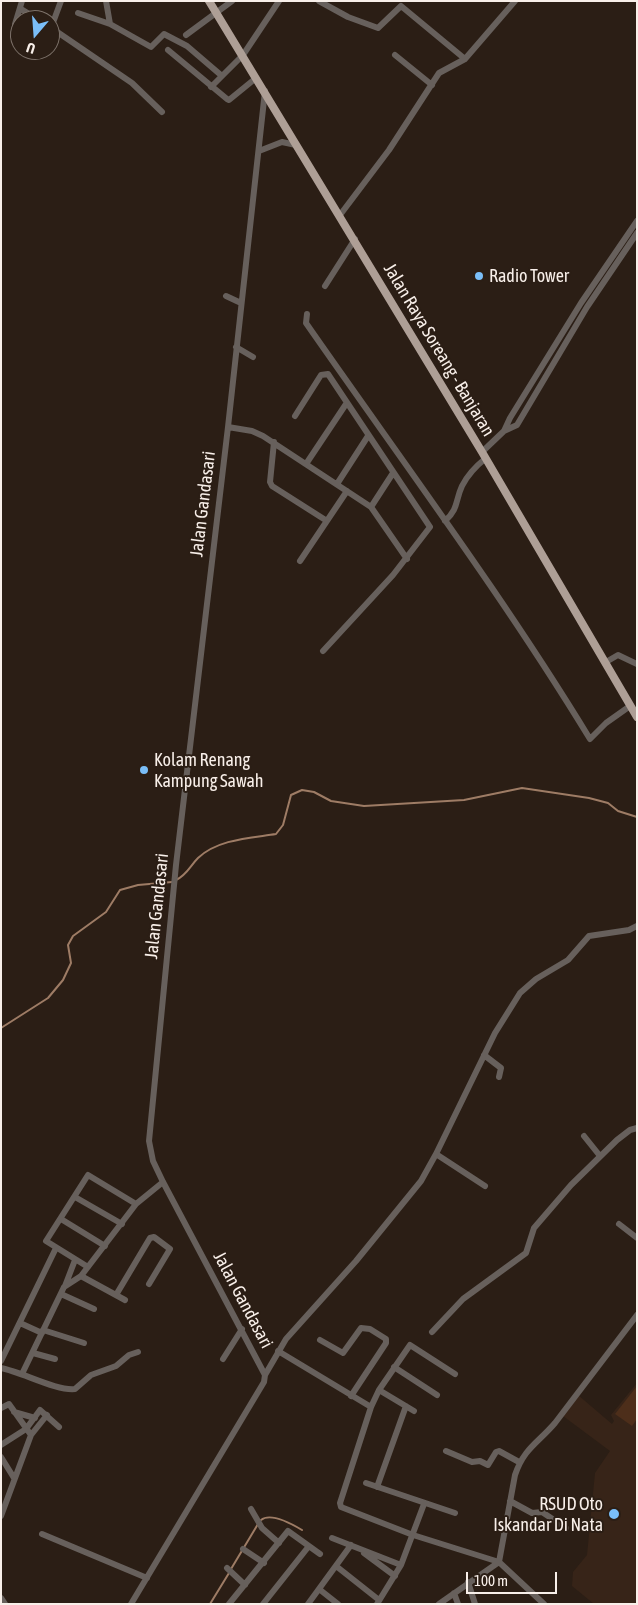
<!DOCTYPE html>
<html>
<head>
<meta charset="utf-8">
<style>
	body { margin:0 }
	#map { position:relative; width:638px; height:1605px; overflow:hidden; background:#2b1e15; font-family:"Asap Condensed",sans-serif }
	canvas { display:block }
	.frame { position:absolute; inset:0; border:2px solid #f8efe9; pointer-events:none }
	.north { position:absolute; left:10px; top:10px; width:50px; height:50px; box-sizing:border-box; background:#2b1e15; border:1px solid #7d726a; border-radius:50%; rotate:198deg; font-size:14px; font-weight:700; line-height:20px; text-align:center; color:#f8efe9 }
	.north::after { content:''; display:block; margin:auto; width:18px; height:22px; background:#7abef8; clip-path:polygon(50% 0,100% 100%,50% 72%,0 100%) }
	.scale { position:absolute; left:466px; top:1572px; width:91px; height:22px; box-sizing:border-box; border:2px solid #f8efe9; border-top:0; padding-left:6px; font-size:15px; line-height:18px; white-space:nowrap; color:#f8efe9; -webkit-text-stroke:4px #2b1e15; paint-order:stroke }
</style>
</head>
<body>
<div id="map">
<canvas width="638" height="1605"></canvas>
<div class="frame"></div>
<div class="north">U</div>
<div class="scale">100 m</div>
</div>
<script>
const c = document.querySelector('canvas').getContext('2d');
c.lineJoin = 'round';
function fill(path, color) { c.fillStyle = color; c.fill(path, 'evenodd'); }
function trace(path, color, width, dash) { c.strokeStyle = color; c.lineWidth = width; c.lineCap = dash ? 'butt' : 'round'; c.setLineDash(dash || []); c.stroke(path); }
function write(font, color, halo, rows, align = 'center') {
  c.font = font + ' "Asap Condensed",sans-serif'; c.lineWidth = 4; c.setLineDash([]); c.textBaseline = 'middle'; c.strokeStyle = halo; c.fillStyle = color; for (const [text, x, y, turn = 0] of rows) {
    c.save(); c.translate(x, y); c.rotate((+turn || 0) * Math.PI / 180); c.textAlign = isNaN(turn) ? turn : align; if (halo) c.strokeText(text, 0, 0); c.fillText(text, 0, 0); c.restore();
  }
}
const built = new Path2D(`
	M637 1383V1604H594L572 1586 573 1572 587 1555 595 1473 610 1451 563 1416 578 1395 612 1424 614 1421 611 1415Z`);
const green = new Path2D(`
	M637 1386V1419L632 1426 615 1414Z`);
const stream = new Path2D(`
	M176 880C187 875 190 866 198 858 218 839 251 838 276 834L283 825 291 795 302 790 314 792 331 801 364 806 464 800 522 788 589 798 608 803 618 811 637 817
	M1 1028 48 998 63 980 71 963 68 945 73 936 106 912 120 890 138 885 172 882
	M261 1520C271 1512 292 1524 302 1530
	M231 1569 258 1524
	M210 1604 229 1573`);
const minor = new Path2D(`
	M106 1 110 24 151 47 164 34 187 46 222 76 243 55 279 1
	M319 1 348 17 378 28 401 6 465 59
	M21 9 39 20
	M78 13 110 24
	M15 24 22 1
	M50 27 132 83 162 112
	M51 28 61 1
	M186 35 232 1
	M168 50 227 99 229 100 256 78
	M395 55 432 85
	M211 87 222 76
	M259 151 282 142 296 145
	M340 215 389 150 439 73 465 59 515 1
	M325 286 355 239
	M226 296 241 303
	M307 314 306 323C402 461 503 596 590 739L606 723 630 706
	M236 347 253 357
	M295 416 321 375 328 374 430 527 393 575 323 651
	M228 427 252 431 263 436 371 507 407 559
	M504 431 510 418 581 303 637 221
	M274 442 270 482 272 486 327 521
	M482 452 504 431 517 425 587 307 637 233
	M306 464 346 404
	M337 484 368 436
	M371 507 393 473
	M445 521C459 508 455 501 462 486 468 474 476 466 486 458
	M300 561 347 491
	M606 662 618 655 637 664
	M484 1055 501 1068 499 1077
	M584 1136 600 1156
	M436 1154 485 1186
	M75 1197 122 1224
	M61 1219 105 1246
	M619 1224 637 1238
	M88 1267 46 1241 88 1175 136 1204
	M81 1276 125 1300
	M65 1286 75 1260
	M61 1294 94 1309
	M116 1295 150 1238 154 1237 170 1249 149 1284
	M20 1323 42 1333
	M43 1330 84 1343
	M432 1332 463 1299 526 1253 534 1228 571 1185 617 1140 630 1130 637 1128
	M320 1340 343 1353 361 1328 370 1329 386 1339V1343L351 1396
	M278 1351 371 1407 379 1390 410 1345 455 1374
	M33 1353 55 1359
	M223 1359 242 1329
	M1 1361 56 1248
	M394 1367 437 1395
	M1 1368C22 1372 56 1391 75 1389L91 1375 116 1366 129 1355 138 1352
	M22 1374 64 1287 81 1276 136 1204 163 1182
	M265 1375 286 1339 356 1261 421 1181 436 1154 495 1033 520 993 536 979 568 960 589 936 629 930 637 926
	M379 1390 414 1411
	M371 1407 340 1503 341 1507 413 1535 499 1562 544 1604
	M1 1408 9 1404 31 1435 1 1516
	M14 1412 35 1418
	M31 1435 47 1415
	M1 1445 26 1429 40 1410 59 1427
	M446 1451 472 1462 480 1461 488 1465 496 1452 499 1451 519 1462
	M1 1457 14 1478
	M366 1483 455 1513
	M377 1487 406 1406
	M510 1501 532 1513 542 1512 566 1528
	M251 1509 262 1528 279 1543
	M42 1534 147 1578
	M332 1538 401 1565
	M243 1549 264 1563
	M364 1553 395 1576
	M336 1566 379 1600
	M227 1568 245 1585
	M468 1582 475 1604
	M319 1589 338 1604
	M454 1593 458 1604
	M1 1598 5 1604
	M131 1604 264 1382 265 1375 163 1182 153 1161 149 1141 176 865 228 427 265 91
	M229 1604 288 1531 320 1554
	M263 1604 309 1546
	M308 1604 351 1545
	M377 1604 401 1565 424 1504
	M439 1604 499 1562 515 1475C524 1448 538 1443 555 1423L637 1315`);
const major = new Path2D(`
	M209 1 482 452 637 717`);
const markers = [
	[479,276,5,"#7abef8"],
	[144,770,5,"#7abef8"],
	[614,1514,6,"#7abef8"]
];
const poiNames = [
	["Radio Tower",489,276],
	["Kolam Renang",154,760],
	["Kampung Sawah",154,781],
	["RSUD Oto",603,1504,"right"],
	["Iskandar Di Nata",603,1525,"right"]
];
const streetNames = [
	["Jalan Raya Soreang - Banjaran",439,350,59],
	["Jalan Gandasari",203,504,-83],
	["Jalan Gandasari",157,906,-84],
	["Jalan Gandasari",243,1300,62]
];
fill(built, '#372418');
fill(green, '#4d2e1a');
trace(stream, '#9e7c65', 2);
trace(minor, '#67605c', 6);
trace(major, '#ae9f96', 8);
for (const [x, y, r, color] of markers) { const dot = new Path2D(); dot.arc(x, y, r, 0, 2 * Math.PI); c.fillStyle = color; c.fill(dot); trace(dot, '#2b1e15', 2); }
write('18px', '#f8efe9', '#2b1e15', poiNames, 'left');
write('18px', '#f8efe9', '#2b1e15', streetNames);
</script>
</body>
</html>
